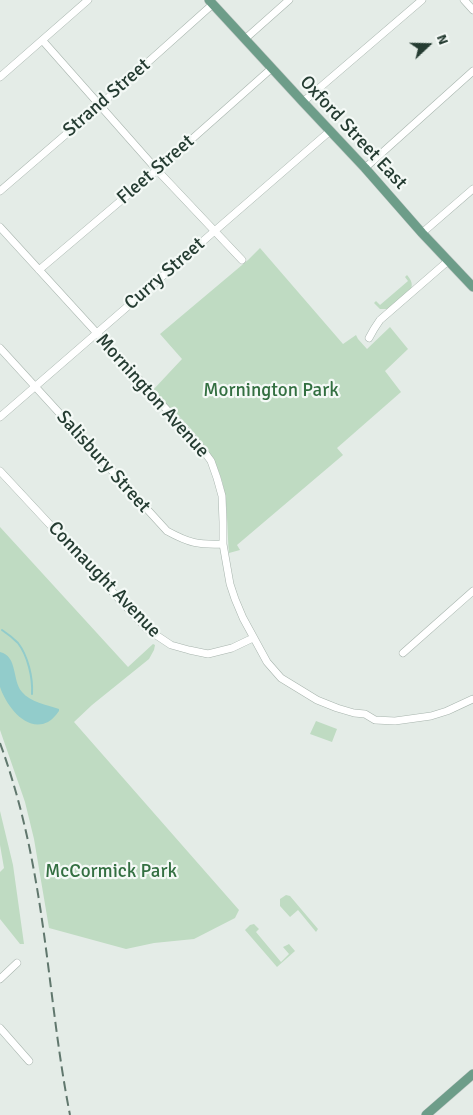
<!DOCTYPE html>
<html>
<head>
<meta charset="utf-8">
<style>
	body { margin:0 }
	#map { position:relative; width:473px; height:1115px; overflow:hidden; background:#e4ece7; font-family:Signika,sans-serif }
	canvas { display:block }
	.north { position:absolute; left:403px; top:20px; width:50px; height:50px; -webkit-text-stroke:4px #f4f9f6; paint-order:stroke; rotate:69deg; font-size:14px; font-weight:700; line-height:20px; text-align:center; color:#253c32 }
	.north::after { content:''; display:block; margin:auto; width:18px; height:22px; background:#253c32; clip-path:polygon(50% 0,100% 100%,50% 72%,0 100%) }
</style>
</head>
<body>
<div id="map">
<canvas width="473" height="1115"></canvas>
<div class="north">N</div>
</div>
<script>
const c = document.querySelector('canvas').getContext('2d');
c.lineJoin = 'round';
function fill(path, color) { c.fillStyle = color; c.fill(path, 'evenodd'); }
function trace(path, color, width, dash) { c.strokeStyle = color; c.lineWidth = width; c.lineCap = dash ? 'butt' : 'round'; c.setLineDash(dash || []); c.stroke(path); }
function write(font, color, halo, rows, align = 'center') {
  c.font = font + ' Signika,sans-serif'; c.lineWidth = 4.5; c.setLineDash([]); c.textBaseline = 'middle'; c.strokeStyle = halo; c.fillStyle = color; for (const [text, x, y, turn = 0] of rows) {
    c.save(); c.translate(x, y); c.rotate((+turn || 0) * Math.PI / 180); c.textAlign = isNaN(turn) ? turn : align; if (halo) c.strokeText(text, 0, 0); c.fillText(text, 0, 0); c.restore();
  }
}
const green = new Path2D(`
	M260 248 343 344 356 335 358 339 367 349 390 327 408 349 385 371 401 392 337 448 343 455 237 545 240 550 229 553C227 532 228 501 222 481 211 443 179 417 153 390L182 359 160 334 248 260Z
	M407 275C411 280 413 283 411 289L388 309H380L374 303 376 301 380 305 408 281 405 277Z
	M0 527 128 667 153 644 155 645 154 650 149 659 92 705 74 722 239 910 235 918 194 939 154 943 126 949 49 928 34 839 25 802 0 730Z
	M316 721 337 729 332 742 310 734Z
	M0 811 13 865 24 944H20L0 919V872L4 868 0 845Z
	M286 895 290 896 318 929 316 932 298 910 290 917 280 906V899Z
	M254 924 259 929 256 932 281 962 289 954 283 947 289 944 295 951 277 967 245 930 250 925Z`);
const water = new Path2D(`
	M0 652C18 656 12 681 22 692 30 702 47 705 59 709V711C56 715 52 720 48 722 26 733 6 705 0 687 0 678 0 662 0 652Z`);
const stream = new Path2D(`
	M2 630C8 634 13 638 18 643 28 656 33 678 32 694`);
const minor = new Path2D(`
	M464 0 473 10
	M245 39 289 0
	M43 41 157 170 242 260
	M0 77 88 0
	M303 102 422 0
	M365 168 473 71
	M0 191 100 105 213 4
	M0 227 200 446 211 461 217 478 222 496 223 522V544L230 584 235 599 243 618 267 662 281 678 317 700 337 708 354 713 365 714 375 720 395 721 431 716 447 711 473 699
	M422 233 473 189
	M39 270 157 170 272 68
	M369 338 374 329 380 320 448 261
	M0 348 167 531C189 543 198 545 223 544
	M0 417 330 131
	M0 471 147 629 171 645 189 650 208 654 232 648 253 638
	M403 653 473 591
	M0 979 17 963
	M0 1028 29 1061`);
const major = new Path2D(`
	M209 0 303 102 365 168 422 233 473 287
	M426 1115 473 1074`);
const rail = new Path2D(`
	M0 743C15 784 26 827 34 871 49 952 54 1034 70 1115`);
const streetNames = [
	["Strand Street",107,98,-41],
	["Oxford Street East",353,133,47],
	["Fleet Street",156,170,-41],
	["Curry Street",165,274,-41],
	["Mornington Avenue",152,396,48],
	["Salisbury Street",103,462,48],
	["Connaught Avenue",104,580,46]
];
const parkNames = [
	["Mornington Park",271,391],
	["McCormick Park",111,872]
];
fill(green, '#bfdbc2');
fill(water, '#92cccb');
trace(stream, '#92cccb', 2);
trace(minor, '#a7b4ad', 8);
trace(major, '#c2c8c6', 10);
trace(minor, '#fff', 7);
trace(major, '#6d9d89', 9);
trace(rail, '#60776d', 2, [10, 5]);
write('19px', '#253c32', '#f4f9f6', streetNames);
write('19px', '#336f41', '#f4f9f6', parkNames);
</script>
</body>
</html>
